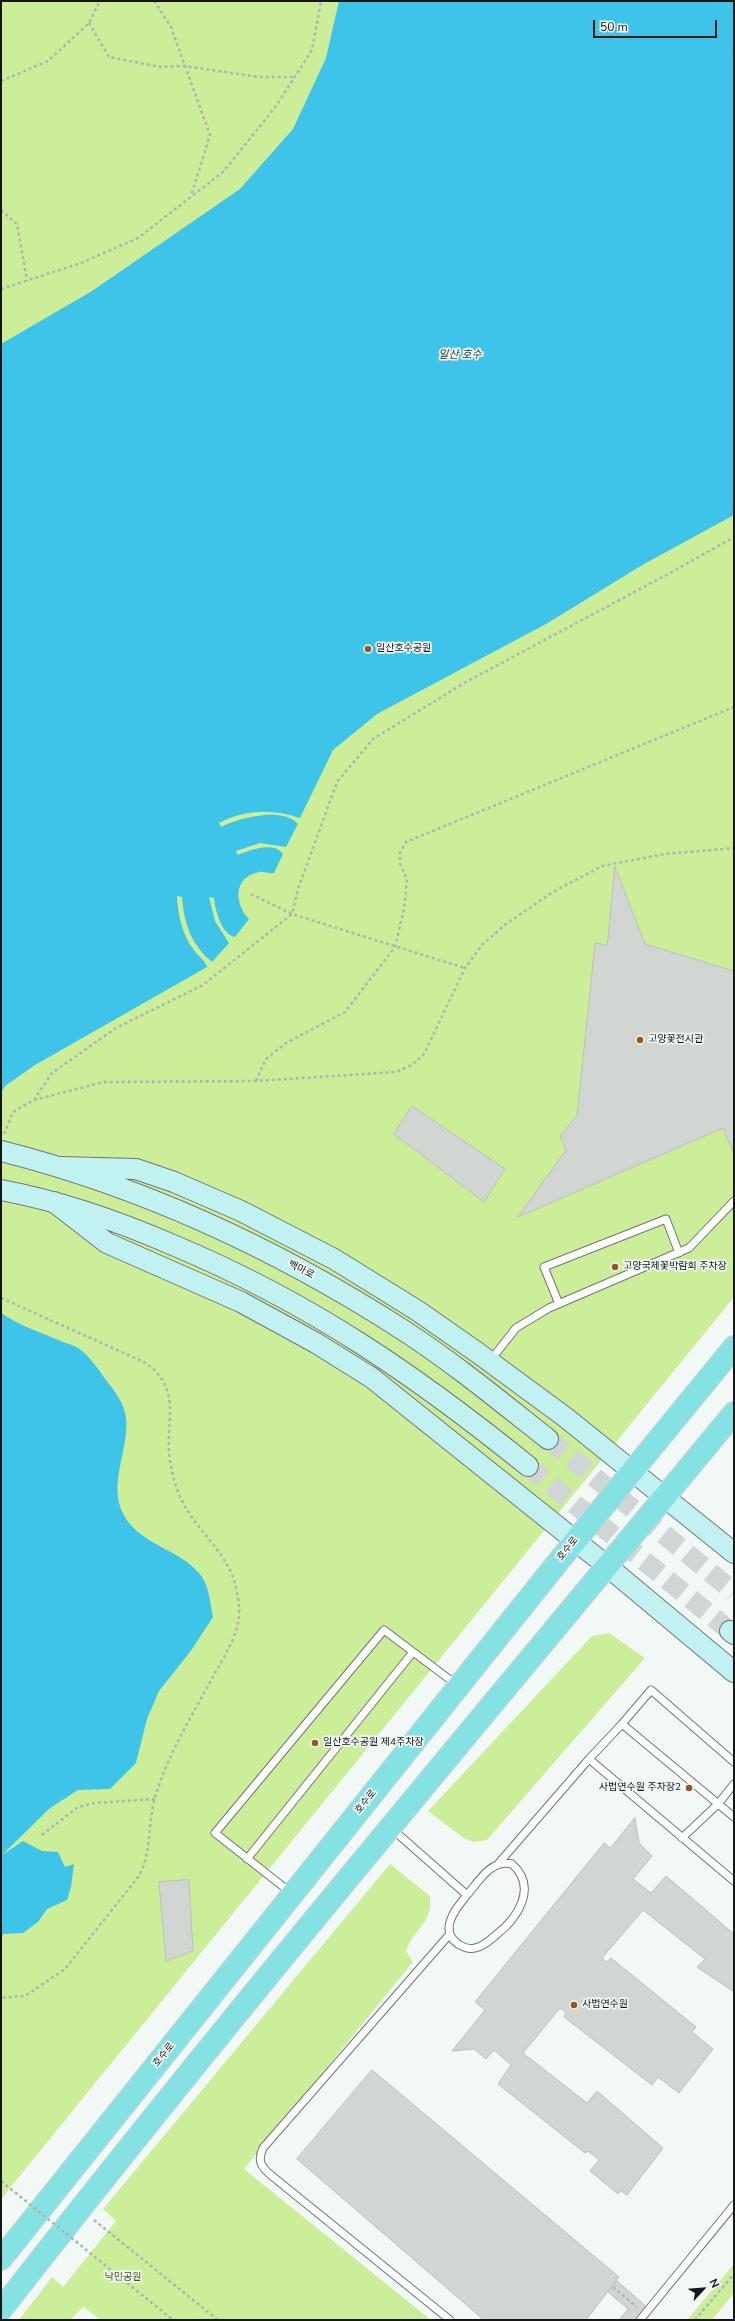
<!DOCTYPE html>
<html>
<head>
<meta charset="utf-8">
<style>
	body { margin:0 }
	#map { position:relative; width:735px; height:2321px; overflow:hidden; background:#f1f8f6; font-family:"Nunito Sans",sans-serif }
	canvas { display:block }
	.frame { position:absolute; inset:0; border:2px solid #151717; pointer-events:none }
	.north { position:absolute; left:683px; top:2269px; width:40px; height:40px; -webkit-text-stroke:3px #f1f8f6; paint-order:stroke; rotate:64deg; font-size:11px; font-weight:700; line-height:16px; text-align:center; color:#151717 }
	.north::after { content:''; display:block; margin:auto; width:14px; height:18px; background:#151717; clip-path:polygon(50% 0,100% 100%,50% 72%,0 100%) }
	.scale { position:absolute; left:593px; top:20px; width:124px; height:18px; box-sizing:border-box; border:2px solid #151717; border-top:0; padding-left:5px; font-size:12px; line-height:14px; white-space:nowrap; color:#151717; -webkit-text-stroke:3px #f1f8f6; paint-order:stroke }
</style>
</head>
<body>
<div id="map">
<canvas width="735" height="2321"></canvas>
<div class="frame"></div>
<div class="north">N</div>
<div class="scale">50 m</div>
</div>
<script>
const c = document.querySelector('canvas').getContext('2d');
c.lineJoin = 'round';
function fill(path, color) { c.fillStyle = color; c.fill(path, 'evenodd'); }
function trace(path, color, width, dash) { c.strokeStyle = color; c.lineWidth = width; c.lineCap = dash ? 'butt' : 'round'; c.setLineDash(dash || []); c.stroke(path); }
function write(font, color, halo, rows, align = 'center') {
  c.font = font + ' "Nunito Sans","Noto Sans KR",sans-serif'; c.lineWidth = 3.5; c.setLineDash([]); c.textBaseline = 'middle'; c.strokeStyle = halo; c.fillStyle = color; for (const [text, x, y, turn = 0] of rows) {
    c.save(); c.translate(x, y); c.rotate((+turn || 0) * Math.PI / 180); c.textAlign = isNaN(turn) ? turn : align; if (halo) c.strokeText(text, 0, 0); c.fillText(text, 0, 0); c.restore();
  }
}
const green = new Path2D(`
	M1 1H734V1297L1 2199Z
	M609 1633 645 1658 487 1840 474 1842 465 1839 428 1811 592 1636Z
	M390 1864 430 1896C433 1924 414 1928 406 1951L413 1962 244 2169 431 2320H101L83 2307 70 2320H19L52 2277 63 2287 116 2221 103 2209Z
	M734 2264V2293L712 2320H687Z`);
const water = new Path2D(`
	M339 1H734V515L644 564 546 624 377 714 333 750 300 818C272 809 246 809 219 823L221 827C238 818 283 806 298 824L286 847 260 843 236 851 238 855C249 850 274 841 283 854L274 873C269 874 264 871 259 872 233 877 234 904 249 919L235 937C222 935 215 910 214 898L209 897 215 921 229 943 212 962C191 944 184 924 182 897L177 896C178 915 182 935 194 950 197 955 206 961 207 967L35 1065 5 1086 1 1093V344L92 291 240 189 293 129 326 58Z
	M1 1313C19 1325 39 1332 58 1340 65 1343 75 1345 81 1350 90 1357 99 1370 106 1380 114 1390 124 1403 126 1417 130 1452 103 1490 129 1523 147 1545 179 1551 198 1572 209 1583 210 1602 213 1617L190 1652 159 1691 147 1719 136 1763 110 1789 78 1790 50 1808 2 1855 23 1841 42 1851 58 1852 65 1867 74 1864 71 1887 67 1900 47 1909 38 1922 23 1933 3 1934 1 1937Z`);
const building = new Path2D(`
	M615 867 645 944 734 971V1154L723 1128 518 1217 566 1150 560 1136 577 1116 595 943 607 945Z
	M412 1106 505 1169 484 1202 394 1134Z
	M635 1818 639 1843 652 1856 633 1879 651 1893 666 1876 734 1934V1992L697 1967 705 1959 643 1910 602 1958 607 1962 611 1958 696 2027 692 2032 713 2049 679 2093 658 2077 652 2085 564 2017 566 2013 560 2008 523 2053 587 2103 597 2091 663 2148 627 2195 621 2191 618 2194 590 2171 599 2160 588 2151 585 2153 498 2084 511 2065 494 2050 486 2059 474 2049 452 2051 485 2010 475 2002 604 1843 610 1848Z
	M189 1880 193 1951 166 1961 159 1882Z
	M372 2070 619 2277 586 2320H484L297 2159Z
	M617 2281 648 2308 639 2320H619L628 2309 608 2292Z`);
const secondaryTunnel = new Path2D(`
	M548 1439 734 1592
	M528 1466 730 1631`);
const path = new Path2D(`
	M154 1 171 27 210 135 191 196
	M89 23 109 57 161 67 185 66 259 77H295
	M1 81 48 61 89 23 100 1
	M1 210 17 224 27 281
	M1 289 81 263 138 238 223 172 274 109 312 50 321 1
	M251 894 292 914 465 968
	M256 1081 266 1059 286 1043 345 1012 395 947 404 909 407 879 400 864V853L406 842 734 707
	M34 1100 52 1073 116 1028 203 985 292 914 298 889 337 782 373 739 466 682 670 573 734 537
	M4 1134 13 1112 34 1100 104 1082 256 1081 396 1072 412 1065 424 1054 465 968 482 945 506 924 553 892 602 866 665 854 734 848
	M1 1298 144 1362C186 1389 162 1427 171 1466 174 1482 179 1498 188 1511 203 1536 228 1556 235 1584 238 1597 241 1611 238 1623 234 1642 223 1658 214 1675 194 1712 170 1751 157 1791 147 1819 153 1849 139 1876L65 1969 25 1996 1 1998
	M42 1835 78 1807 94 1803 155 1799
	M94 2220 218 2320
	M613 2287 637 2307
	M695 2320 734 2274`);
const lane = new Path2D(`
	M559 1304 544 1267 666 1219 679 1253
	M490 1361 516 1328 549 1308 689 1248 734 1201
	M589 1759 622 1724
	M734 1762 651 1690 622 1724 734 1817
	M391 1828 467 1895C456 1908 438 1930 458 1944 463 1947 469 1950 475 1948 483 1947 490 1940 496 1935 518 1918 538 1887 512 1864 491 1859 479 1881 467 1895
	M682 1838 718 1804 734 1784
	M247 1859 413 1652
	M498 1864 589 1759 734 1881
	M290 1892 215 1833 384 1630 457 1685
	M449 1935 263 2148C257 2161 261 2167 272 2176L450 2320
	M640 2320 734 2205`);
const secondary = new Path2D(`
	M1 1151C143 1187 280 1251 403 1330 454 1363 501 1402 548 1439
	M62 1167 136 1169 174 1182 241 1211 334 1259 418 1311 478 1353 565 1417 734 1553
	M1 1190C60 1201 118 1221 173 1245 309 1302 414 1374 528 1466
	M54 1202 107 1243 241 1302 316 1343 372 1378 607 1566 734 1672
	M730 1631 734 1634`);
const primary = new Path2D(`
	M1 2259 558 1562 734 1347
	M1 2310C238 2005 488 1711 734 1413`);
const pathBridge = new Path2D(`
	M1 2181 173 2320`);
const markers = [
	[368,649,4,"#975622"],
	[640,1040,4,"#975622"],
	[615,1267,4,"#975622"],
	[315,1743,4,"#975622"],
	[689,1788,4,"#975622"],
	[574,2005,4,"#975622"]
];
const poiNames = [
	["일산호수공원",376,649],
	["고양꽃전시관",648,1040],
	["고양국제꽃박람회 주차장",623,1267],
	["일산호수공원 제4주차장",323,1743],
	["사법연수원 주차장2",681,1788,"right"],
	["사법연수원",582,2005]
];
const streetNames = [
	["백마로",301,1270,27],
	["호수로",568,1549,-51],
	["호수로",366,1802,-51],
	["호수로",164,2055,-51]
];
const parkNames = [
	["낙민공원",123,2278]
];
const waterNames = [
	["일산 호수",460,355]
];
fill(green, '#cdee99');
fill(water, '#3ec4e8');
fill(building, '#d2d6d2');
trace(building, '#bbc0bb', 1);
trace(secondaryTunnel, '#d0d6d5', 20, [20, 10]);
trace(lane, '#707674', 9);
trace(secondary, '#707674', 22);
trace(primary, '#d5d5d5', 24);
trace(path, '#afb4b3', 2.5, [3, 3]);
trace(lane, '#fff', 7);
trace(secondary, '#c2f1f1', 20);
trace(primary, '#85e2e3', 22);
trace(pathBridge, '#afb4b3', 2.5, [3, 3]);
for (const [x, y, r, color] of markers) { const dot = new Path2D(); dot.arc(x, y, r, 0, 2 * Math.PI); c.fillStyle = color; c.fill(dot); trace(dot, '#f1f8f6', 1.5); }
write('10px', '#151717', '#f1f8f6', poiNames, 'left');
write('10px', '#151717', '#f1f8f6', streetNames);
write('10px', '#3f5313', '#f1f8f6', parkNames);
write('italic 11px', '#1c3238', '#f1f8f6', waterNames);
</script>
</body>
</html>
